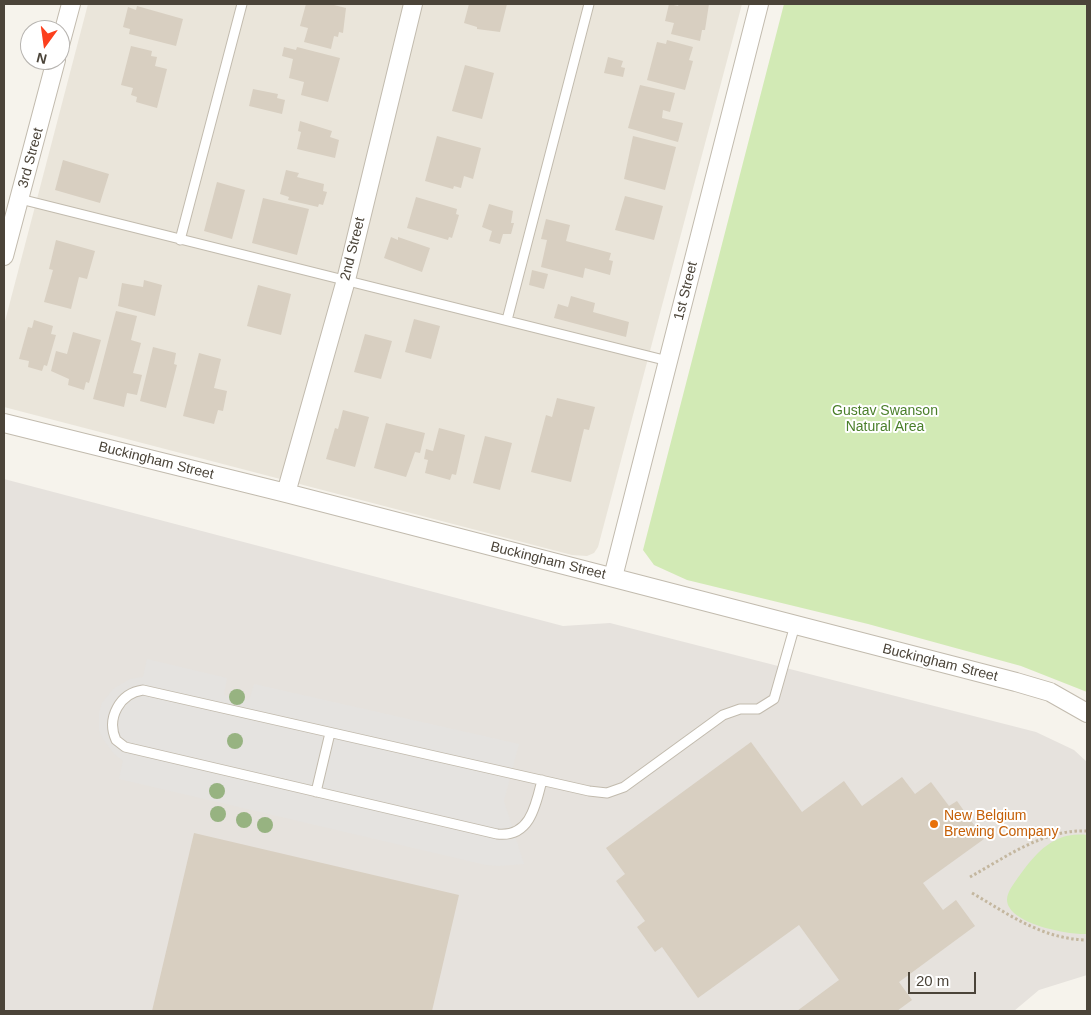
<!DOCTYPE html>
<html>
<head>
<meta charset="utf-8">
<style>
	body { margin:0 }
	#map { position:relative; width:1091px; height:1015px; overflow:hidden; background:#f6f3ec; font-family:Arial,sans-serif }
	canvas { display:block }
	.frame { position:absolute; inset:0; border:5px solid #4b4439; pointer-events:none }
	.north { position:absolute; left:20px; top:20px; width:50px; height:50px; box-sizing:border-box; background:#fff; border:1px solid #b7b4b0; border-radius:50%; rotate:194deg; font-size:14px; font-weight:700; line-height:20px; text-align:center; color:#4b4439 }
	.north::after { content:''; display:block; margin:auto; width:18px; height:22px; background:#fc3f1d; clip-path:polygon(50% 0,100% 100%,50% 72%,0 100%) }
	.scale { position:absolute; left:908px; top:972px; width:68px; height:22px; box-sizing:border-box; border:2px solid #4b4439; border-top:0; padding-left:6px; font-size:15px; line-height:18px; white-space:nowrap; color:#4b4439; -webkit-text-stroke:4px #fff; paint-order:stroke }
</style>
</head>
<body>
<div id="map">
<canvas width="1091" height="1015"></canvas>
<div class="frame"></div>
<div class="north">N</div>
<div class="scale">20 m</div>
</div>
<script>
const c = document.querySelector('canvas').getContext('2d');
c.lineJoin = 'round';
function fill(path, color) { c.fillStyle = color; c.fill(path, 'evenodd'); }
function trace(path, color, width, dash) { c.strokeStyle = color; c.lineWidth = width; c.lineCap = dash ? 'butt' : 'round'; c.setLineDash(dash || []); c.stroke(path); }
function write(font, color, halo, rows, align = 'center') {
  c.font = font + ' Arial,sans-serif'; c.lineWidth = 4; c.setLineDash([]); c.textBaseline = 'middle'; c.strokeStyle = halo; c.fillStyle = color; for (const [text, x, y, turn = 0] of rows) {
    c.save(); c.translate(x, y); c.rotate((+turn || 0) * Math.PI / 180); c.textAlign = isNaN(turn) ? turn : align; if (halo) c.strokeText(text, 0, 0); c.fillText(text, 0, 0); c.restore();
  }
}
const residential = new Path2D(`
	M88 4H742L598 547 594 553 587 556 572 555 4 407V325Z`);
const industrial = new Path2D(`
	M4 479 563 626 610 623 1036 732 1074 750 1087 762V975L1039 990 1014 1011H4Z`);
const green = new Path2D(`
	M784 4H1087V692L1021 666 868 624 687 580 654 565 643 550Z
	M1087 835V934C1069 935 1008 924 1007 900 1007 892 1013 885 1017 879 1035 854 1053 831 1087 835Z`);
const parking = new Path2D(`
	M147 659 227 678 224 695 249 700 254 684 519 744 504 801 524 864 499 866 486 865 119 779 123 761 114 754 103 739 99 730V713L102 703 113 689 130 679 143 677Z`);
const building = new Path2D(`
	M306 4H330L346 8 343 33 339 32 338 37 334 36 331 49 304 42 308 28 300 26Z
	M469 4H507L500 32 477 29V27L464 23Z
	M669 4 678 6 679 4H709L705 30H702L700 41 671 34 674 23 665 21Z
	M137 6 183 19 176 46 129 34 130 29 123 27 128 7 136 10Z
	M667 40 693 47 689 60 693 61 685 90 647 80 657 42 666 44Z
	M131 46 152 51 151 56 157 57 155 66 167 69 157 108 136 102 137 97 131 95 133 88 121 85Z
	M284 47 296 50 297 47 340 58 328 102 301 95 304 82 289 78 293 59 282 56Z
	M608 57 623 61 621 67 625 68 623 77 604 73Z
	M465 65 494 73 482 119 452 111Z
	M640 85 675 93 670 112 663 110 662 118 683 123 678 142 628 128Z
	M253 89 278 94 277 98 285 100 282 114 249 106Z
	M300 121 332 131 330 137 339 140 335 158 297 149 301 132 298 131Z
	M437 136 481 148 473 179 464 176 461 188 454 186 453 189 425 181Z
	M633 136 676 147 665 190 624 179Z
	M63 160 109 174 100 203 55 190Z
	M286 170 299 173 297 177 324 184 323 191 327 192 323 205 319 204 318 207 288 200 289 197 280 194Z
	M217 182 245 190 232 239 204 231Z
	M625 196 663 206 654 240 615 230Z
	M416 197 457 209 456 214 459 215 452 238 449 237 448 240 407 228Z
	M263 198 309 209 297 255 252 243Z
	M489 204 513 211 511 223H514L511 234H503L500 244 489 241 492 231 482 227Z
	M546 219 570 225 566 241 611 253 609 260 613 261 610 275 585 268 583 278 541 267 547 240 541 239Z
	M391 237 398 240V237L430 248 422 272 384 258Z
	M56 240 95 251 87 279 79 277 71 309 44 302 53 270 49 269Z
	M532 270 548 274 544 289 529 285Z
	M144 280 162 285 155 316 118 306 122 283 143 287Z
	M258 285 291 294 281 335 247 326Z
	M571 296 595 303 593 312 629 322 626 337 554 318 558 304 568 307Z
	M116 311 137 316 131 340 141 343 133 373 142 375 137 395 127 393 124 407 93 399Z
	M414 319 440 326 431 359 405 352Z
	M34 320 53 326 51 334 56 335 47 366 44 365 42 371 28 367 29 361 19 359 28 327 32 328Z
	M73 332 101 340 89 383 86 382 84 390 68 385 69 379 51 371 56 351 67 354Z
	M365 334 392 341 381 379 354 372Z
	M153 347 176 353 174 364 177 365 166 408 140 401Z
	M199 353 221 359 214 388 227 391 223 411 218 410 214 424 183 416Z
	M557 398 595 407 589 430 584 429 571 482 531 472 546 415 552 417Z
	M343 410 369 417 355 467 326 459 335 428 338 429Z
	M386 423 425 433 420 453 415 452 406 477 374 468Z
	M439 428 465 435 456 475 452 474 450 480 425 473 428 460 424 459 426 449 433 451Z
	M485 436 512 443 500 490 473 483Z
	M751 742 802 812 844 781 862 806 902 777 915 794 931 782 949 806 957 801 984 839 923 883 943 910 956 900 975 926 899 982 912 1000 897 1011H797L839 980 799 925 698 998 662 947 655 952 637 927 645 921 616 881 625 874 606 848Z
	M194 833 459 895 432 1011H152Z`);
const path = new Path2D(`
	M970 877C1006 857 1044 829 1087 831
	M972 893C1010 915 1042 939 1087 940`);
const service = new Path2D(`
	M20 199 668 361
	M180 240 242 4
	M507 320 589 4
	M542 780C536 805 530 838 497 834L125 747 116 740C106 718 120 693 143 690L589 791 607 793 624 787 723 715 740 709H758L774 699 795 625
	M316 792 330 733`);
const minor = new Path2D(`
	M60 45 71 4
	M4 256 56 60
	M4 423 286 493 1016 682 1050 692 1087 713
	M286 493 346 280 413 4
	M613 577 759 4`);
const trees = [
	[237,697],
	[235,741],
	[217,791],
	[218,814],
	[244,820],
	[265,825]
];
const markers = [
	[934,824,5,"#e8710a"]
];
const streetNames = [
	["3rd Street",31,158,-75],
	["2nd Street",353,249,-76],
	["1st Street",686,291,-76],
	["Buckingham Street",156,461,14],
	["Buckingham Street",548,561,14],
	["Buckingham Street",940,663,14]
];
const parkNames = [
	["Gustav Swanson",885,411],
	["Natural Area",885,427]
];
const foodNames = [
	["New Belgium",944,816],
	["Brewing Company",944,832]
];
fill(residential, '#eae5da');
fill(industrial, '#e6e2dd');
fill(green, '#d2eab5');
fill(parking, '#e5e3e0');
fill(building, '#d8cfc1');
trace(service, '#c2bbae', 11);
trace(minor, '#c2bbae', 20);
trace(path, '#c4b79f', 3, [2.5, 2.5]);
trace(service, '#fff', 9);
trace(minor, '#fff', 18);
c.fillStyle = '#97b381';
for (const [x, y] of trees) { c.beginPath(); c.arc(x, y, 8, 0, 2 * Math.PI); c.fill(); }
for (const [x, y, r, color] of markers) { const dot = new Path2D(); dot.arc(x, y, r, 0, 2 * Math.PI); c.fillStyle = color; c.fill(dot); trace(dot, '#fff', 2); }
write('14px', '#4b4439', '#fff', streetNames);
write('14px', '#4a7f2a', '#fff', parkNames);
write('14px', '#c56008', '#fff', foodNames, 'left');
</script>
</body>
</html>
